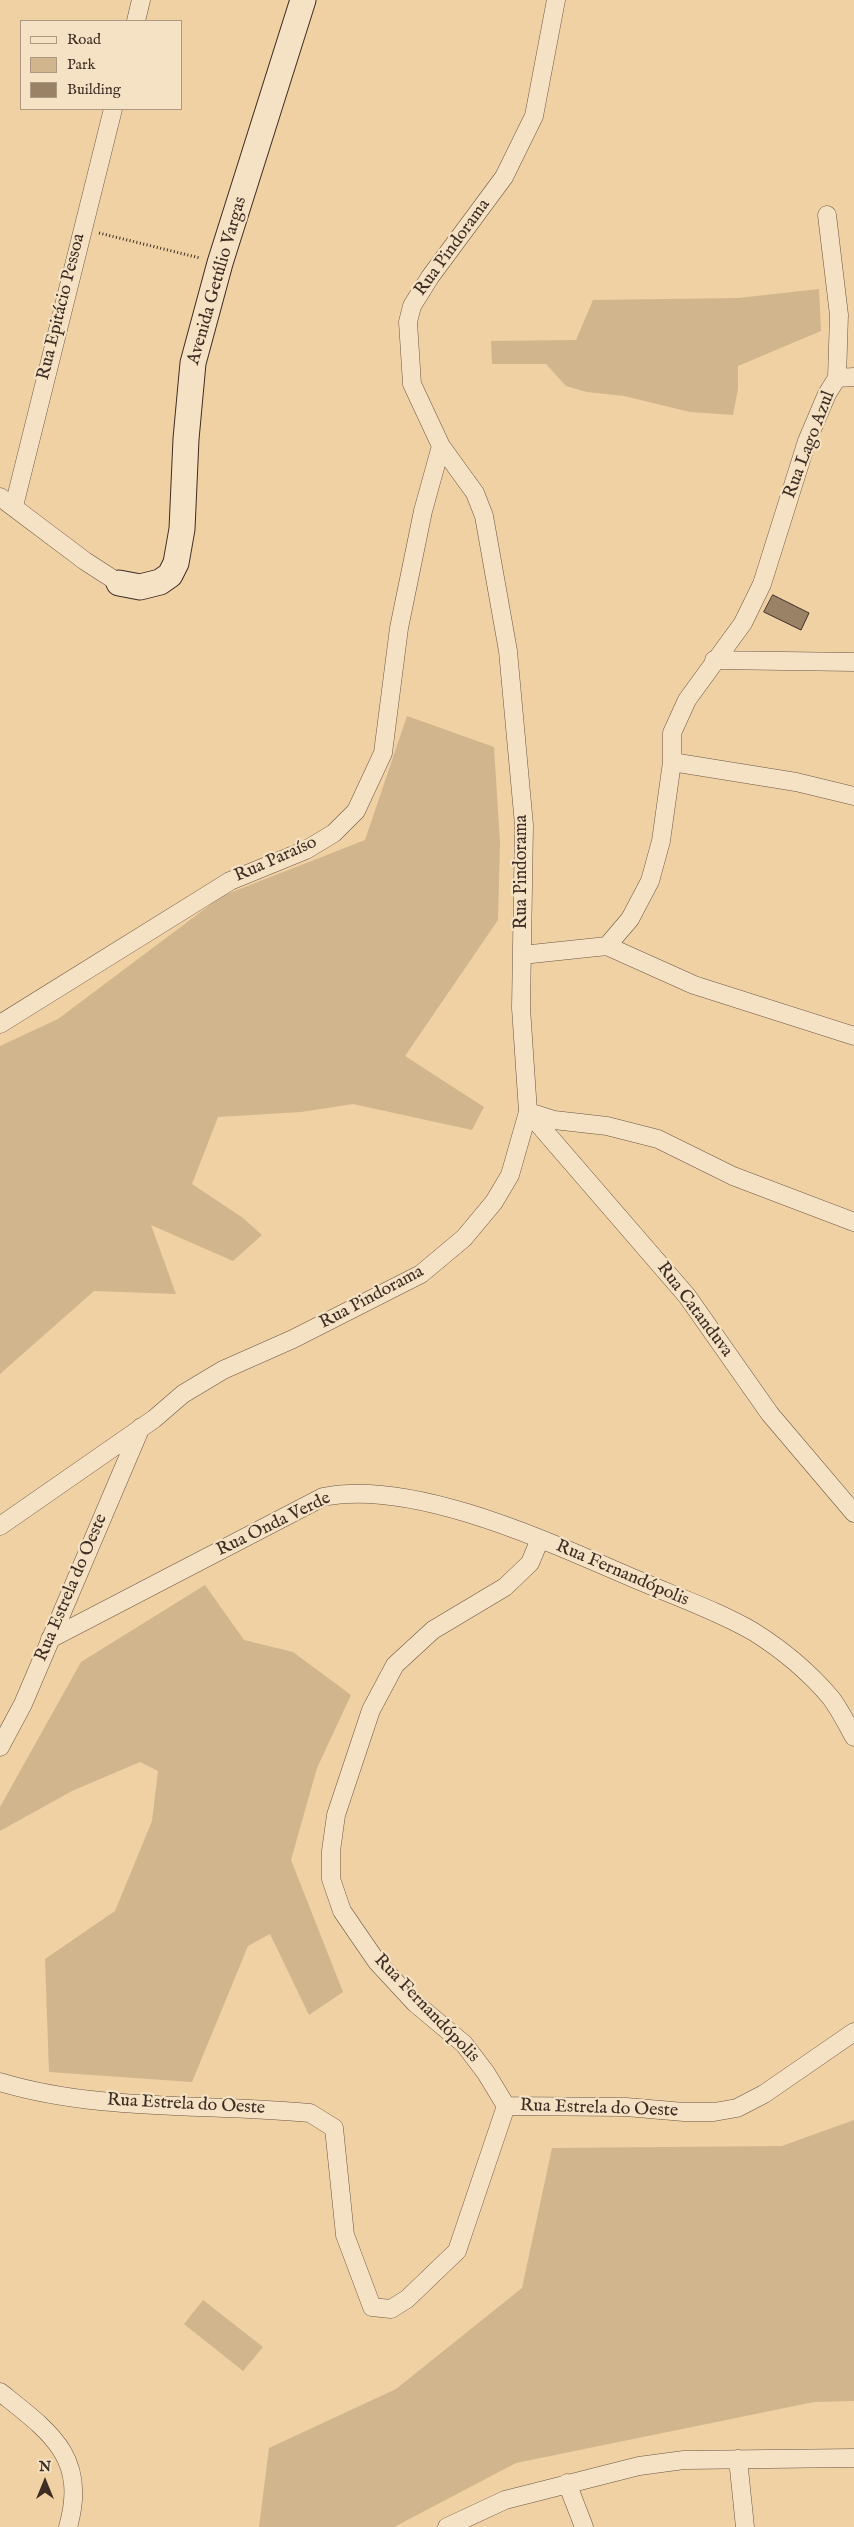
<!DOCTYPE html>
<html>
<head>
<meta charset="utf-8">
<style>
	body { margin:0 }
	#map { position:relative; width:854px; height:2527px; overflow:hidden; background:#efd1a3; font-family:"IM FELL English",serif }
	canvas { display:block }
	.legend { position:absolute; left:20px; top:20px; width:162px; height:90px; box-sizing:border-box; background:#f5e1c3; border:1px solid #ab9983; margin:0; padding:6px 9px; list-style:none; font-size:15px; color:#3d2d24 }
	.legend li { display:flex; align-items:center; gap:10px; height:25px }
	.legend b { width:25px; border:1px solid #ab9983 }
	.north { position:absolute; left:20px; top:2457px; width:50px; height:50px; -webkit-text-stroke:4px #f5e1c3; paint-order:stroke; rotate:0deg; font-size:14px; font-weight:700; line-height:20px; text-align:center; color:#3d2d24 }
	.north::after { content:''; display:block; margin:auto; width:18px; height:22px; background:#3d2d24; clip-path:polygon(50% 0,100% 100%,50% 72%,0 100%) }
</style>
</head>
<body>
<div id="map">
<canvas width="854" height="2527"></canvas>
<ul class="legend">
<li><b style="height:6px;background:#f5e1c3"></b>Road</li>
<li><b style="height:14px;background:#d1b58d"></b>Park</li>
<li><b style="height:14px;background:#9a8266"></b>Building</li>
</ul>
<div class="north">N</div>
</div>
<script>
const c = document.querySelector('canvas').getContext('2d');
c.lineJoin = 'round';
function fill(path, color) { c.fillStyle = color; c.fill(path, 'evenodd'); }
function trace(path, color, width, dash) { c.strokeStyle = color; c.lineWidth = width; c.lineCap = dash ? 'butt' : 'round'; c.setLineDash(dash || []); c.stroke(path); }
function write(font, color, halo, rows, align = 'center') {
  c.font = font + ' "IM FELL English",serif'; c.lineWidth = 4.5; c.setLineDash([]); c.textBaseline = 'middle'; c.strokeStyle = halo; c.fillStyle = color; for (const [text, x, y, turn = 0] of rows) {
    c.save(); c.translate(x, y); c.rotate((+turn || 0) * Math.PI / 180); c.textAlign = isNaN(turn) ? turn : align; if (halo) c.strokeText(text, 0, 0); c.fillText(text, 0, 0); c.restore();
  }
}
const green = new Path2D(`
	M819 289 821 331 738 366V389L733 415 690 412 624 396 587 392 566 386 546 364H492L491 341 576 340 593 300 738 298Z
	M407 716 494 747 500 842 498 920 405 1056 484 1107 472 1130 353 1104 301 1112 218 1117 192 1184 243 1218 262 1235 233 1261 151 1225 176 1294 94 1291 0 1374V1046L58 1019 222 896 365 840Z
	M205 1585 244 1640 293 1652 351 1695 317 1768 291 1860 343 1992 309 2015 270 1934 248 1946 192 2082 49 2072 45 1959 115 1911 152 1821 158 1771 140 1762 72 1791 0 1831V1807L81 1662Z
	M854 2120V2401L814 2402 516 2463 394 2527H259L269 2448 396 2389 522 2288 552 2148 782 2146Z
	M203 2300 263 2347 243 2371 184 2324Z`);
const building = new Path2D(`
	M773 595 809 613 801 630 764 612Z`);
const path = new Path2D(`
	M99 233 200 258`);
const street = new Path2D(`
	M136 21 141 0
	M837 378 854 377
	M0 497 85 561 119 583
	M14 506 113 109
	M714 660 854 662
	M672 762 796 782 854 796
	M607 946 694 985 854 1036
	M522 955 607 946 630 919 650 881 661 841 672 762V733L687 700 743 623 762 584 807 441 827 394 837 378 839 315 827 215
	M0 1024 230 881 306 850 334 833 356 811 383 753 399 628 423 511 441 446
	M528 1112 687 1296 770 1414 854 1513
	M529 1112 554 1120 607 1126 658 1139 733 1176 854 1222
	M0 1526 154 1419 183 1394 223 1370 293 1339 421 1274 464 1238 494 1202 510 1175 528 1112 521 1008 524 825 508 651 484 516 475 493 441 446 412 384 408 322 412 306 430 277 504 177 534 116 556 0
	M50 1639 323 1497C415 1478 555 1545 640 1581 677 1597 718 1611 754 1632 781 1649 810 1673 831 1698 840 1710 847 1724 854 1737
	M0 1747 23 1704 141 1427
	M0 2082C100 2112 206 2103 310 2113L334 2128 345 2235 372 2307 391 2309 407 2299 457 2251 506 2106
	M506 2106 486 2073 464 2044 415 2003 377 1962 342 1911 331 1879V1851L336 1815 371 1710 395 1665 433 1630 505 1587 530 1563 540 1539
	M506 2106 626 2107 684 2112H714L737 2108 764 2094 854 2032
	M0 2392C50 2432 88 2457 68 2527
	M738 2459 745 2527
	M567 2483 584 2527
	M447 2527 505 2500 639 2466 684 2460 854 2458`);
const secondary = new Path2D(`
	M119 583 140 587 160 582 170 575 176 563 182 529 186 439 193 363 220 263 303 0`);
const streetNames = [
	["Rua Pindorama",453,248,-54],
	["Avenida Getúlio Vargas",218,281,-74],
	["Rua Epitácio Pessoa",62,307,-76],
	["Rua Lago Azul",810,445,-69],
	["Rua Paraíso",276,860,-24],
	["Rua Pindorama",522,872,-90],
	["Rua Pindorama",372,1298,-28],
	["Rua Catanduva",694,1310,53],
	["Rua Onda Verde",274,1525,-26],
	["Rua Fernandópolis",622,1574,23],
	["Rua Estrela do Oeste",72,1588,-67],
	["Rua Fernandópolis",426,2009,46],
	["Rua Estrela do Oeste",186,2105,3],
	["Rua Estrela do Oeste",599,2109,2]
];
fill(green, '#d1b58d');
fill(building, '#9a8266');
trace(building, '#3d2d24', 1);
trace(street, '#6a5644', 19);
trace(secondary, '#3d2d24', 27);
trace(path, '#3d2d24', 3, [1, 2.5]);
trace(street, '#f5e1c3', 18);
trace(secondary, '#f5e1c3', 25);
write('18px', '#3d2d24', '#f5e1c3', streetNames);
</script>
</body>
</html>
